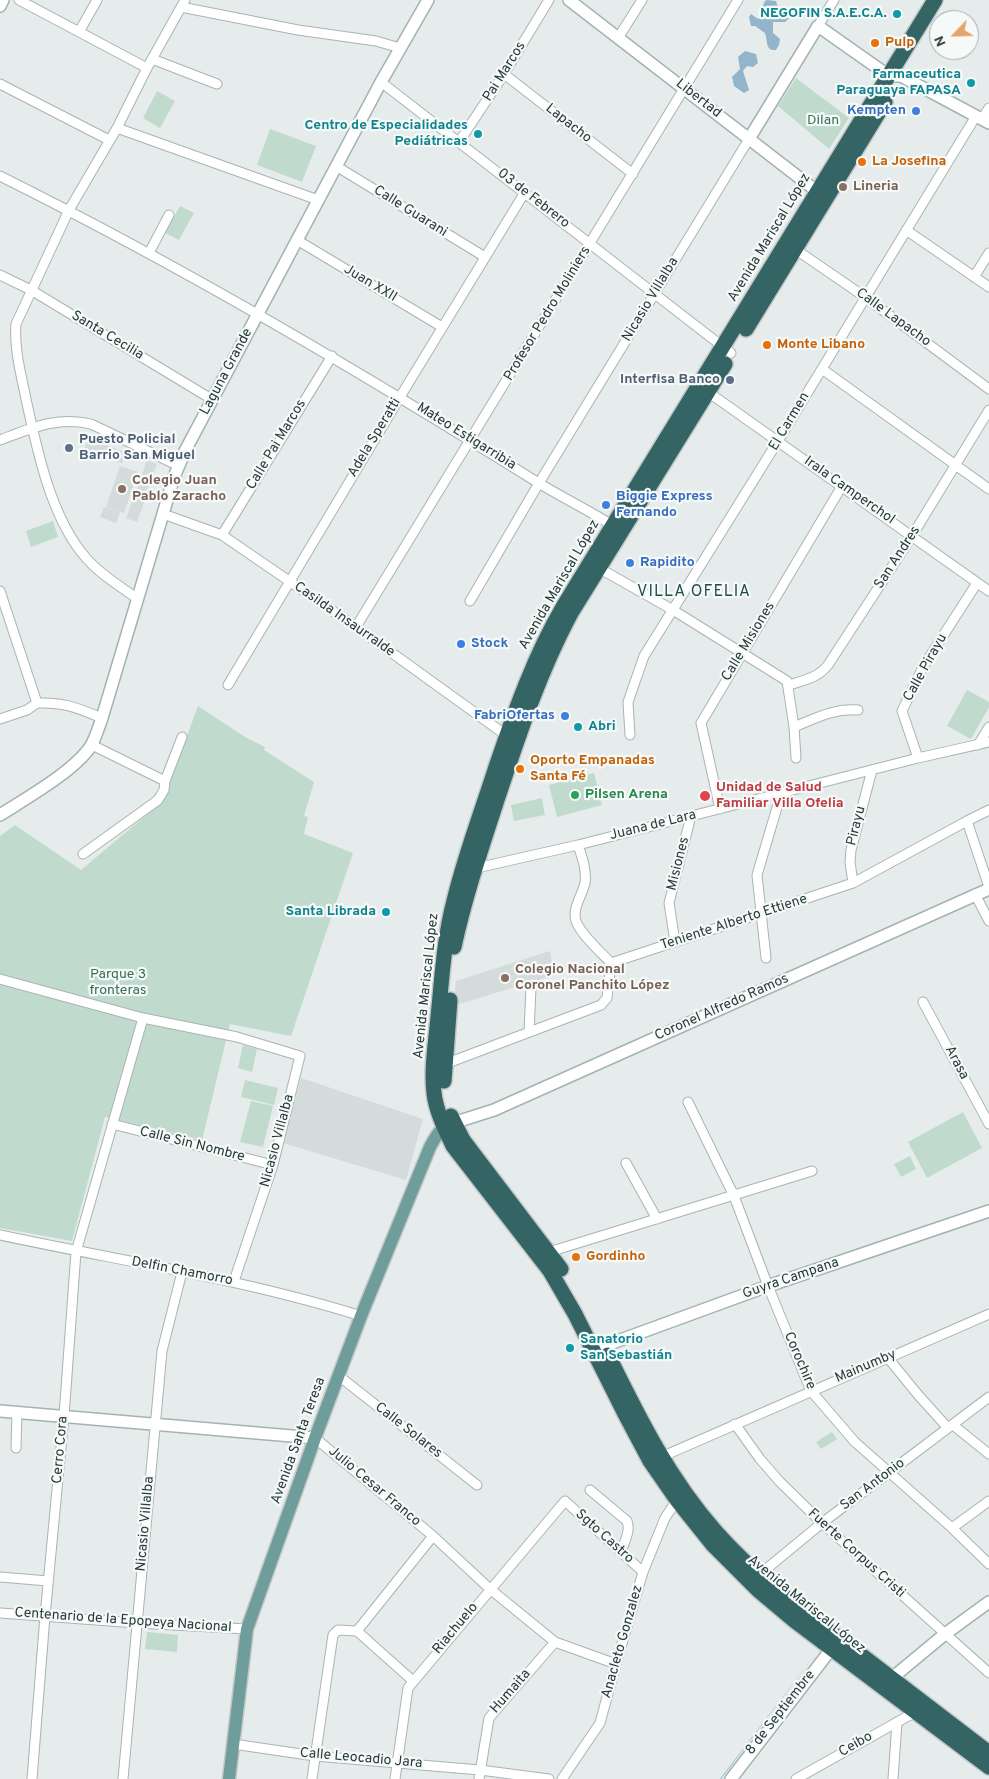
<!DOCTYPE html>
<html>
<head>
<meta charset="utf-8">
<style>
	body { margin:0 }
	#map { position:relative; width:989px; height:1779px; overflow:hidden; background:#e5eceb; font-family:Overpass,sans-serif }
	canvas { display:block }
	.north { position:absolute; left:929px; top:10px; width:50px; height:50px; box-sizing:border-box; background:#f5f9f8; border:1px solid #a2adac; border-radius:50%; rotate:246deg; font-size:14px; font-weight:700; line-height:20px; text-align:center; color:#263c3b }
	.north::after { content:''; display:block; margin:auto; width:18px; height:22px; background:#e3a56c; clip-path:polygon(50% 0,100% 100%,50% 72%,0 100%) }
</style>
</head>
<body>
<div id="map">
<canvas width="989" height="1779"></canvas>
<div class="north">N</div>
</div>
<script>
const c = document.querySelector('canvas').getContext('2d');
c.lineJoin = 'round';
function fill(path, color) { c.fillStyle = color; c.fill(path, 'evenodd'); }
function trace(path, color, width, dash) { c.strokeStyle = color; c.lineWidth = width; c.lineCap = dash ? 'butt' : 'round'; c.setLineDash(dash || []); c.stroke(path); }
function write(font, color, halo, rows, align = 'center') {
  c.font = font + ' Overpass,sans-serif'; c.lineWidth = 4.5; c.setLineDash([]); c.textBaseline = 'middle'; c.strokeStyle = halo; c.fillStyle = color; for (const [text, x, y, turn = 0] of rows) {
    c.save(); c.translate(x, y); c.rotate((+turn || 0) * Math.PI / 180); c.textAlign = isNaN(turn) ? turn : align; if (halo) c.strokeText(text, 0, 0); c.fillText(text, 0, 0); c.restore();
  }
}
const built = new Path2D(`
	M88 439 126 452 122 463 84 450Z
	M147 460 157 464 144 497 135 494Z
	M120 466 138 472 124 513 106 507Z
	M134 496 145 500 137 522 126 518Z
	M104 507 120 512 116 523 100 517Z
	M550 951 554 975 453 1006 456 981Z
	M301 1078 423 1119 406 1180 283 1143Z`);
const green = new Path2D(`
	M796 78 849 118 829 149 778 106Z
	M157 91 175 101 160 128 143 118Z
	M270 129 316 146 302 182 257 165Z
	M180 206 194 213 179 240 165 233Z
	M53 521 58 537 31 547 26 531Z
	M967 690 989 702V707L971 739 947 726Z
	M198 706 245 737 265 747 264 750 314 782 304 816 308 817 304 834 353 853 291 1036 230 1024 202 1140 105 1117 72 1241 0 1228V836L15 825 81 870 163 801Z
	M594 773 602 805 557 817 549 785Z
	M542 798 545 815 514 821 511 805Z
	M243 1045 257 1049 252 1072 238 1068Z
	M245 1080 278 1088 274 1105 241 1097Z
	M251 1101 273 1106 263 1147 240 1142Z
	M963 1112 982 1148 927 1178 908 1142Z
	M910 1156 916 1169 901 1177 894 1164Z
	M832 1432 837 1439 821 1449 816 1442Z
	M147 1632 178 1635 177 1652 145 1649Z`);
const water = new Path2D(`
	M767 0 776 1 779 10H782L784 8 789 15V18L785 22H773V33L780 39 779 45 776 50C765 51 768 41 765 33L755 26H751L749 17 751 14 758 19 763 16 761 10 765 1Z
	M745 51 756 54 758 63 753 67 747 66 743 71 749 90 744 93 734 86 732 77 740 69 738 57Z
	M821 1647 721 1779H720Z`);
const street = new Path2D(`
	M19 0 147 68
	M181 7 298 30 376 41 400 48
	M818 26 834 0
	M79 32 97 0
	M618 38 642 0
	M152 59 217 84
	M504 74 633 174
	M381 82 731 353
	M0 84 109 140
	M982 119 989 108
	M117 128 318 200
	M459 142 504 74 549 0
	M336 166 485 257
	M0 176C185 268 362 373 537 482 563 498 590 511 615 527
	M906 230 989 287
	M297 240 442 327
	M795 249 865 297 989 389
	M149 253 169 215
	M0 275 31 290 213 400
	M974 277 989 253
	M822 369 989 489
	M708 392 989 591
	M0 440C32 428 57 416 91 424L179 466
	M163 514 222 535 356 627 510 738
	M222 535 332 356
	M597 567 673 610 787 681 794 727 796 758
	M0 591 37 703 27 710 0 719
	M138 599C121 587 101 575 87 559 51 519 37 450 26 399 21 374 14 349 16 324L69 210 117 128 147 68 185 0
	M470 601 539 483 749 139
	M356 627 738 0
	M228 685 400 397 525 192
	M789 685C804 680 818 678 828 665L912 536 989 410
	M37 703C65 702 77 708 102 718
	M794 727C816 718 835 708 858 710
	M630 735 628 702 644 656 778 441 976 116
	M92 745 165 781
	M978 745 989 727
	M918 758 902 711 923 667 977 583
	M720 809 701 723 842 486
	M967 821 989 887
	M578 845C582 857 587 871 585 883 582 896 572 908 576 921 581 935 601 952 611 963
	M83 854 158 800 164 790 165 781 182 737
	M472 869 578 845 918 758 989 742
	M853 883 850 862 851 850 872 770
	M975 894 989 921
	M675 942 669 903 691 816
	M766 958 757 875 781 794
	M611 963 853 883 967 821 989 810
	M0 979 143 1018 237 1037 300 1056 273 1165 234 1281
	M923 1002 989 1124
	M529 1032 531 988
	M445 1064 601 1005 607 998 611 963
	M688 1102 734 1196 768 1286 811 1391 855 1442 952 1528 989 1564
	M112 1124 273 1165
	M626 1163 657 1219
	M0 1235C121 1261 243 1279 361 1316
	M549 1252 812 1171
	M888 1358 919 1396 948 1428
	M339 1376 477 1485
	M735 1424 760 1459 780 1482 822 1523 989 1673
	M953 1425 989 1454
	M315 1438 433 1536 490 1589 555 1642 616 1664
	M16 1448 17 1412
	M661 1457 989 1314
	M590 1490 627 1521C631 1531 624 1542 621 1552
	M952 1528 989 1501
	M759 1575 822 1523 989 1397
	M0 1577 48 1581
	M0 1613 137 1623 247 1629
	M357 1631 433 1536
	M357 1631 413 1681
	M233 1744 315 1756 480 1770 549 1779
	M32 1779 45 1616 64 1416 76 1252 143 1018
	M123 1779 162 1351 182 1272
	M312 1779 333 1635 338 1630 357 1631
	M395 1779 408 1688 565 1501 643 1572
	M479 1779 489 1718 555 1642
	M562 1779 600 1723 616 1664 643 1572 665 1518 678 1498
	M796 1779 917 1711
	M893 1779 897 1722`);
const secondary = new Path2D(`
	M569 0 823 196
	M0 6 3 0
	M749 139 818 26 889 76H901L989 123
	M0 815C25 799 78 769 92 744 96 736 99 727 102 718L174 477 185 451 381 82 428 0
	M453 1123 494 1110 989 889
	M593 1350 768 1286 989 1211
	M0 1411 315 1438
	M886 1683 945 1634 989 1602
	M731 1779 832 1648`);
const primary = new Path2D(`
	M229 1779 247 1629 315 1438 361 1316 430 1147C436 1136 440 1128 452 1124`);
const highway = new Path2D(`
	M935 0 563 607C534 657 515 711 496 767 482 811 465 855 454 901 444 939 442 978 438 1017 436 1041 431 1068 434 1093 436 1111 445 1129 453 1146L550 1271 575 1314 624 1412 650 1461 677 1500 713 1545 758 1590 795 1621 989 1767
	M746 329 885 102
	M454 947C465 896 482 846 498 797 519 734 540 671 571 613L725 364
	M444 1081 450 1000
	M451 1116 463 1140 561 1269
	M608 1355C639 1418 669 1479 716 1532 755 1576 801 1610 848 1645 895 1681 942 1717 989 1753`);
const markers = [
	[897,14,5,"#0f9aa8"],
	[875,43,5,"#e8710a"],
	[971,83,5,"#0f9aa8"],
	[916,111,5,"#3f7fe0"],
	[478,134,5,"#0f9aa8"],
	[862,162,5,"#e8710a"],
	[843,187,5,"#8d6e63"],
	[767,345,5,"#e8710a"],
	[730,380,5,"#5c6f8a"],
	[69,448,5,"#5c6f8a"],
	[122,489,5,"#8d6e63"],
	[606,505,5,"#3f7fe0"],
	[630,563,5,"#3f7fe0"],
	[461,644,5,"#3f7fe0"],
	[565,716,5,"#3f7fe0"],
	[578,727,5,"#0f9aa8"],
	[520,769,5,"#e8710a"],
	[575,795,5,"#2e9e5b"],
	[705,796,6,"#e0444e"],
	[386,912,5,"#0f9aa8"],
	[505,978,5,"#8d6e63"],
	[576,1257,5,"#e8710a"],
	[570,1348,5,"#0f9aa8"]
];
const cultureNames = [
	["NEGOFIN S.A.E.C.A.",887,14],
	["Farmaceutica",961,75],
	["Paraguaya FAPASA",961,91],
	["Centro de Especialidades",468,126],
	["Pediátricas",468,142],
	["Abri",588,727,"left"],
	["Santa Librada",376,912],
	["Sanatorio",580,1340,"left"],
	["San Sebastián",580,1356,"left"]
];
const foodNames = [
	["Pulp",885,43],
	["La Josefina",872,162],
	["Monte Libano",777,345],
	["Oporto Empanadas",530,761],
	["Santa Fé",530,777],
	["Gordinho",586,1257]
];
const streetNames = [
	["Pai Marcos",505,72,-58],
	["Libertad",698,99,38],
	["Lapacho",568,124,38],
	["03 de Febrero",533,199,38],
	["Calle Guarani",410,212,32],
	["Avenida Mariscal López",770,238,-59],
	["Juan XXII",370,284,31],
	["Nicasio Villalba",651,300,-59],
	["Profesor Pedro Moliniers",548,314,-59],
	["Calle Lapacho",893,318,36],
	["Santa Cecilia",107,336,31],
	["Laguna Grande",227,372,-62],
	["El Carmen",790,422,-59],
	["Mateo Estigarribia",466,437,32],
	["Adela Speratti",375,438,-59],
	["Calle Pai Marcos",277,445,-59],
	["Irala Camperchol",849,491,35],
	["San Andres",898,558,-57],
	["Avenida Mariscal López",560,585,-60],
	["Casilda Insaurralde",344,620,35],
	["Calle Misiones",749,642,-59],
	["Calle Pirayu",926,668,-61],
	["Juana de Lara",653,826,-14],
	["Pirayu",857,826,-76],
	["Misiones",679,864,-76],
	["Teniente Alberto Ettiene",734,923,-18],
	["Avenida Mariscal López",427,986,-84],
	["Coronel Alfredo Ramos",722,1008,-24],
	["Arasa",956,1063,62],
	["Nicasio Villalba",278,1141,-75],
	["Calle Sin Nombre",192,1145,14],
	["Delfin Chamorro",182,1272,11],
	["Guyra Campana",791,1279,-19],
	["Corochire",799,1361,67],
	["Mainumby",866,1367,-23],
	["Calle Solares",408,1431,38],
	["Avenida Santa Teresa",299,1441,-70],
	["Cerro Cora",61,1450,-85],
	["San Antonio",873,1485,-37],
	["Julio Cesar Franco",374,1487,40],
	["Nicasio Villalba",146,1524,-85],
	["Sgto Castro",604,1537,42],
	["Fuerte Corpus Cristi",856,1554,42],
	["Avenida Mariscal López",806,1605,39],
	["Centenario de la Epopeya Nacional",123,1621,4],
	["Riachuelo",456,1629,-50],
	["Anacleto Gonzalez",623,1642,-74],
	["Humaita",511,1692,-49],
	["8 de Septiembre",781,1713,-52],
	["Ceibo",856,1745,-30],
	["Calle Leocadio Jara",361,1759,5]
];
const shopNames = [
	["Kempten",906,111,"right"],
	["Biggie Express",616,497],
	["Fernando",616,513],
	["Rapidito",640,563],
	["Stock",471,644],
	["FabriOfertas",555,716,"right"]
];
const parkNames = [
	["Dilan",823,121],
	["Parque 3",118,975],
	["fronteras",118,991]
];
const educationNames = [
	["Lineria",853,187],
	["Colegio Juan",132,481],
	["Pablo Zaracho",132,497],
	["Colegio Nacional",515,970],
	["Coronel Panchito López",515,986]
];
const serviceNames = [
	["Interfisa Banco",720,380],
	["Puesto Policial",79,440,"left"],
	["Barrio San Miguel",79,456,"left"]
];
const healthNames = [
	["Unidad de Salud",716,788],
	["Familiar Villa Ofelia",716,804]
];
const leisureNames = [
	["Pilsen Arena",585,795]
];
const quarterNames = [
	["VILLA OFELIA",694,593]
];
fill(built, '#d3dcda');
fill(green, '#c0dbce');
fill(water, '#93b5cb');
trace(street, '#a8b4b3', 11);
trace(secondary, '#a1b4b2', 14);
trace(primary, '#c2c8c8', 15);
trace(highway, '#c2c8c8', 18);
trace(street, '#fff', 9);
trace(secondary, '#fff', 11);
trace(primary, '#6e9d9c', 12);
trace(highway, '#356465', 15);
for (const [x, y, r, color] of markers) { const dot = new Path2D(); dot.arc(x, y, r, 0, 2 * Math.PI); c.fillStyle = color; c.fill(dot); trace(dot, '#f5f9f8', 2); }
write('bold 14px', '#0d838f', '#f5f9f8', cultureNames, 'right');
write('bold 14px', '#c56008', '#f5f9f8', foodNames, 'left');
write('14px', '#263c3b', '#f5f9f8', streetNames);
write('bold 14px', '#366cbe', '#f5f9f8', shopNames, 'left');
write('14px', '#346f59', '#f5f9f8', parkNames);
write('bold 14px', '#785e54', '#f5f9f8', educationNames, 'left');
write('bold 14px', '#4e5e75', '#f5f9f8', serviceNames, 'right');
write('bold 14px', '#be3a42', '#f5f9f8', healthNames, 'left');
write('bold 14px', '#27864d', '#f5f9f8', leisureNames, 'left');
c.letterSpacing = '1px';
write('16px', '#244c4c', '#f5f9f8', quarterNames);
c.letterSpacing = '0px';
</script>
</body>
</html>
